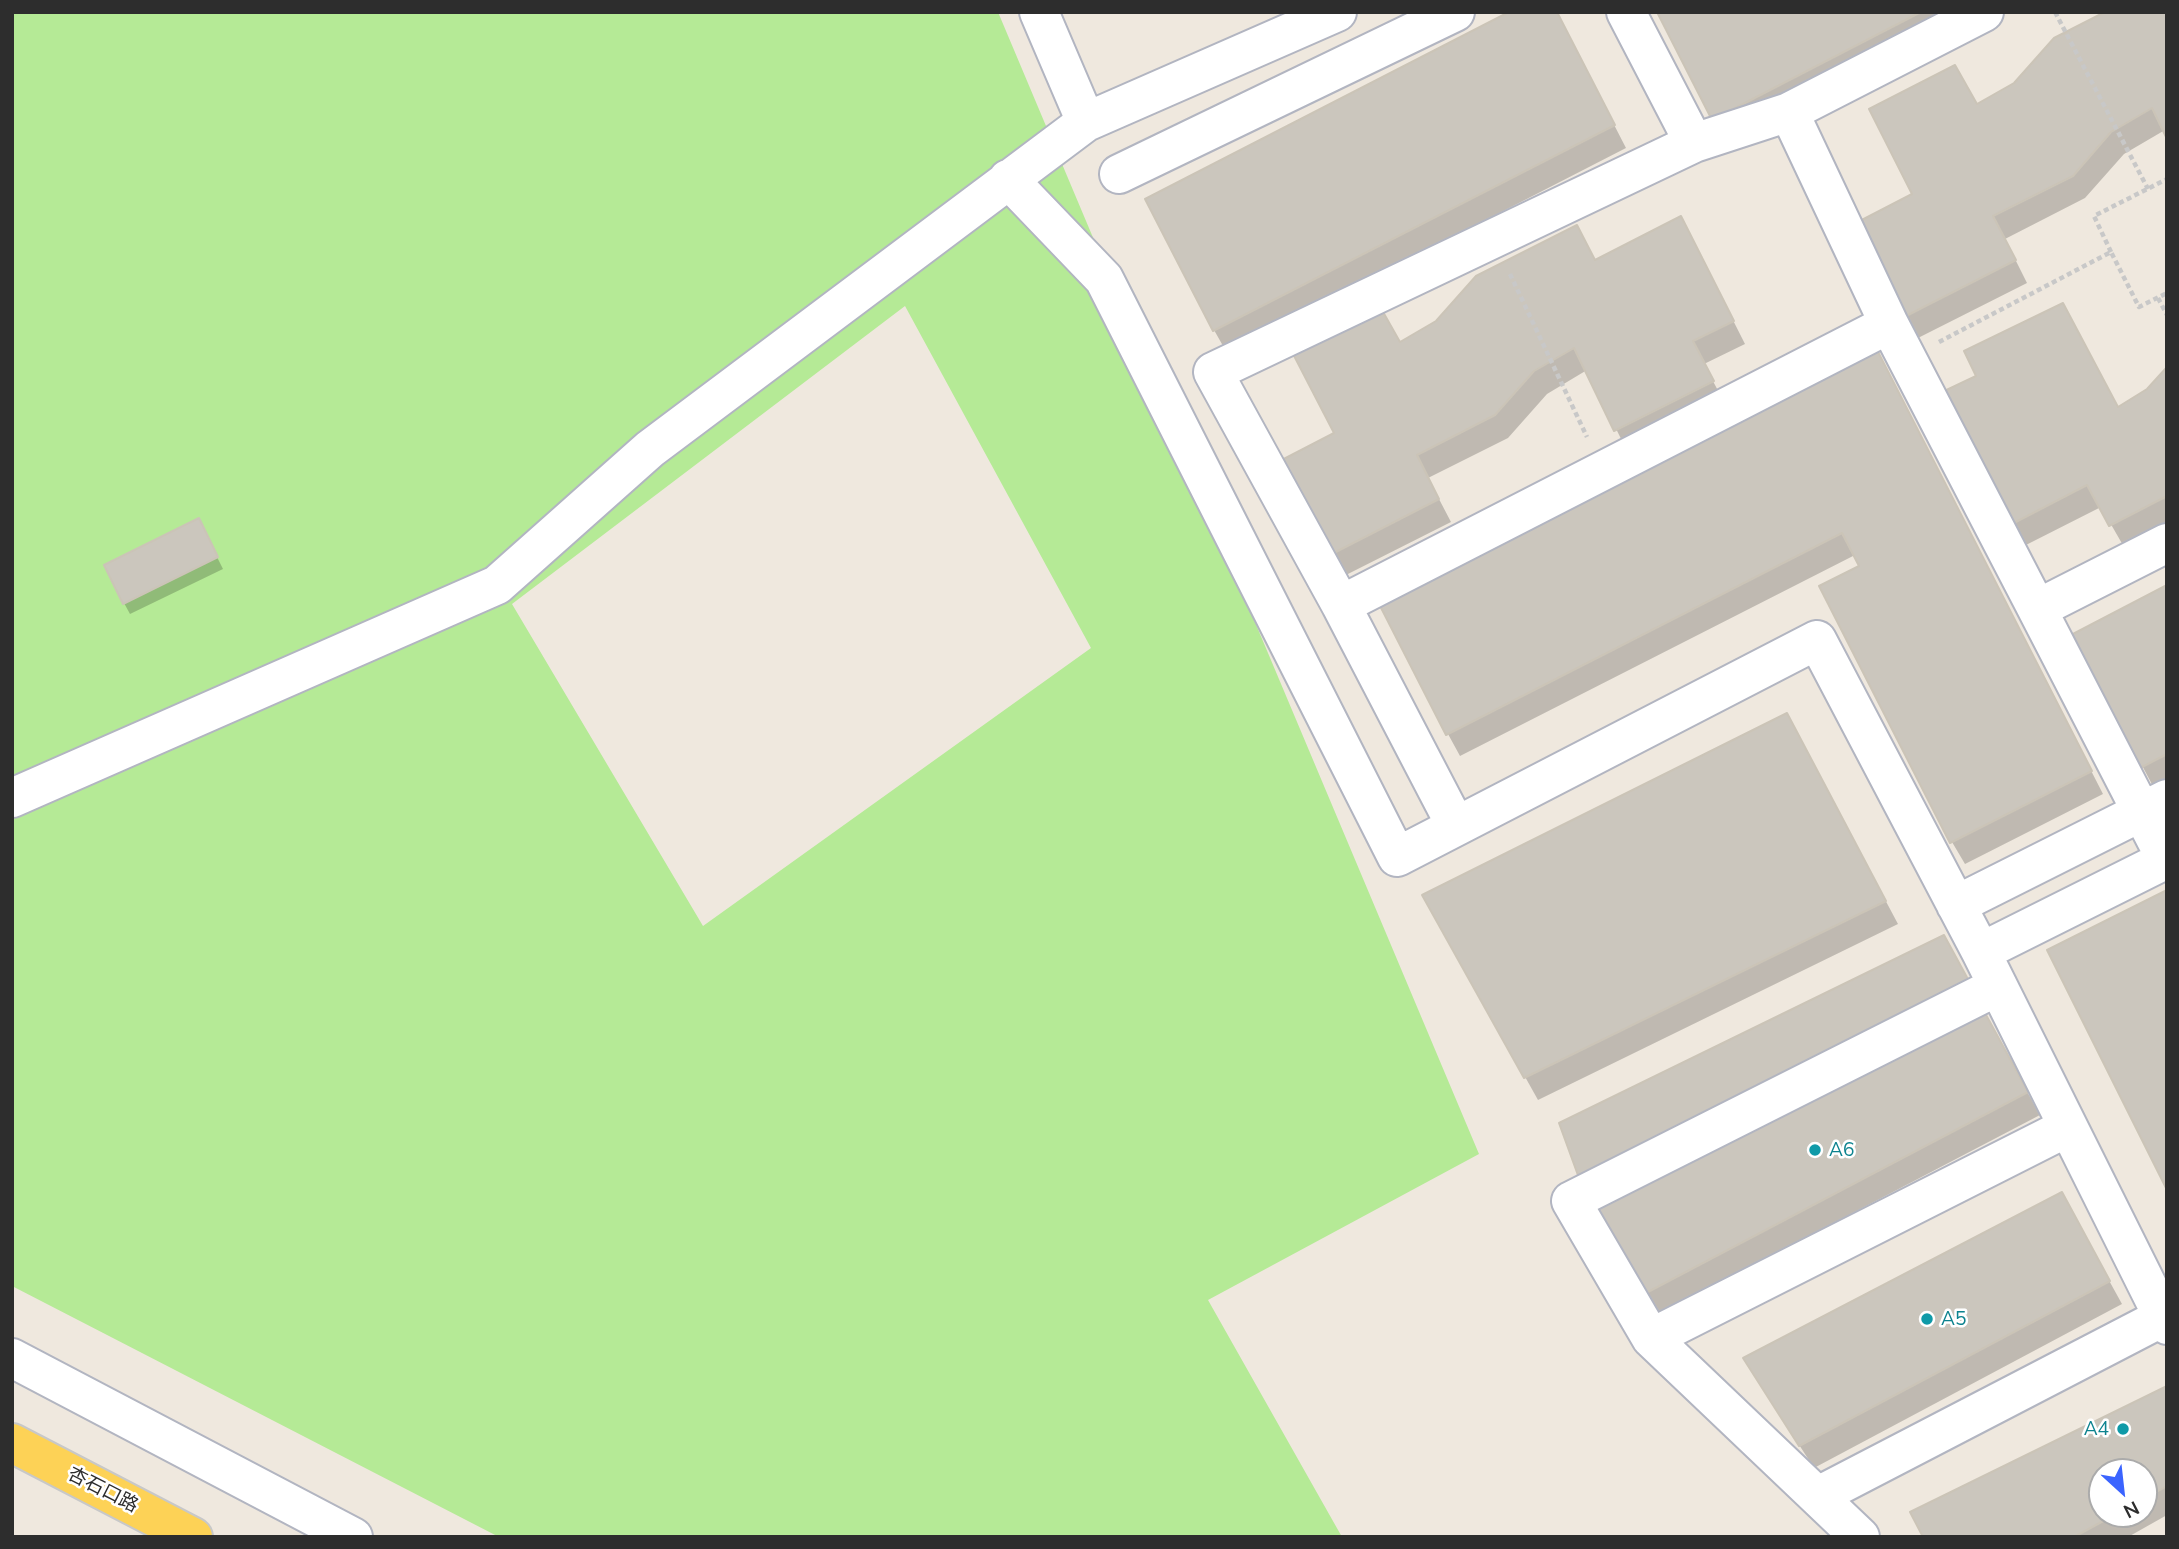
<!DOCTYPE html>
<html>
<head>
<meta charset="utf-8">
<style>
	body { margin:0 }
	#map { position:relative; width:2179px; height:1549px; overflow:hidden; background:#efe8de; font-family:Mulish,sans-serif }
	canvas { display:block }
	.frame { position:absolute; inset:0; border:14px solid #2d2d2d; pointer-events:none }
	.north { position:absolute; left:2088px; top:1458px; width:70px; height:70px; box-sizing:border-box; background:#fff; border:2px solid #ababab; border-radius:50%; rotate:153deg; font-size:19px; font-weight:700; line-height:28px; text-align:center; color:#2d2d2d }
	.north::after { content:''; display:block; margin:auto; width:24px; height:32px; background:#3b64ff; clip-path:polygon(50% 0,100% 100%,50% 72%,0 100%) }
</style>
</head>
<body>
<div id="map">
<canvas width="2179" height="1549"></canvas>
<div class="frame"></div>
<div class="north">N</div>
</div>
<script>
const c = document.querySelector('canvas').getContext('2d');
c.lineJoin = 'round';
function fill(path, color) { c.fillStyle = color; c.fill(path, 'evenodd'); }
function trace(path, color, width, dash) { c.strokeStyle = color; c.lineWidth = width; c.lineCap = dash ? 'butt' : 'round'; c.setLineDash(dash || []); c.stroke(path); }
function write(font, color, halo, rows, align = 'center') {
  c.font = font + ' Mulish,"Noto Sans SC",sans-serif'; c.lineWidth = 5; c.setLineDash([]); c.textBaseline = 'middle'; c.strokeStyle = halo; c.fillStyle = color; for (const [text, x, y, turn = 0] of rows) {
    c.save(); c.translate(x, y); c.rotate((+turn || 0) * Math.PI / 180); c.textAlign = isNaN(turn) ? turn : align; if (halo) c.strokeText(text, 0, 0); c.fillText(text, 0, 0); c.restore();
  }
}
const green = new Path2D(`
	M12 12H998L1479 1154 1208 1300 1342 1537H499L12 1286ZM905 306 1091 648 703 926 512 604Z`);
const shadow = new Path2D(`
	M1556 12 1626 148 1227 353 1214 330Z
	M1658 12H1977L1727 142Z
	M2109 12 2165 130 2124 154 2085 198 2005 239 2027 283 1916 339 1903 317 1914 195 1977 106 2016 84Z
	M1693 241 1745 344 1704 364 1725 404 1628 453 1587 370 1547 394 1508 438 1428 478 1451 522 1338 579 1325 557 1336 434 1399 344 1596 262Z
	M1874 346 2103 794 1965 864 1952 842 1861 567 1855 555 1460 756 1448 734Z
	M2167 370V525L2124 547 2101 507 2022 547 2010 525 2118 409 2148 391Z
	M204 531 223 569 130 614 124 603Z
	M2167 587V783L2155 790 2073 635Z
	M1799 738 1898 924 1538 1100 1424 896Z
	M1997 1037 2040 1115 1658 1315 1645 1293Z
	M2074 1217 2122 1304 1814 1468 1758 1381Z
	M2166 1388 2167 1515 2128 1537H1925ZM2102 1472H2144V1514H2102Z`);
const building = new Path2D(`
	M1509 12H1557L1615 125 1213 331 1145 199Z
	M1657 12H1921L1712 120Z
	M2105 12H2167V139L2152 108 2111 132 2073 176 1993 216 2016 260 1902 318 1854 224 1912 194 1869 109 1955 65 1977 104 2014 83 2054 38Z
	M1681 216 1734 321 1693 341 1714 381 1614 431 1574 348 1534 371 1495 415 1417 455 1439 499 1324 558 1276 463 1334 433 1290 348 1378 303 1400 342 1436 321 1476 276 1577 225 1595 260Z
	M2063 303 2118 407 2147 389 2167 367V496L2109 526 2087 485 2008 526 1938 394 1976 376 1964 351Z
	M1874 344 2092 771 1950 843 1819 586 1859 566 1842 533 1446 735 1376 598Z
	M199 518 218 557 123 604 104 565Z
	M2167 585V754L2140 768 2071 635Z
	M1787 713 1886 901 1524 1078 1422 895Z
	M2167 890V1190L2047 950Z
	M1944 935 1970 983 1579 1178 1559 1123Z
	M1985 1013 2028 1092 1644 1294 1596 1207Z
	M2062 1192 2110 1281 1799 1446 1743 1358Z
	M2167 1386V1486L2144 1499V1472H2102V1514H2116L2074 1537H1923L1910 1512Z`);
const path = new Path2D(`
	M2055 12 2148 189
	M2111 252 2094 216 2167 179
	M1510 274 1587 437
	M2158 298 2167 315
	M1939 342 2111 252 2139 307 2167 293`);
const minor = new Path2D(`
	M1039 12 1086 122
	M1626 12 1694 143
	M1984 12 1789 112 1889 324 2037 609
	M1119 174 1455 12
	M1008 179 1104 279 1397 857 1817 640 1981 952 2167 1325
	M1341 605 1213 372 1694 143 1789 112
	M12 798 497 585 650 449 1086 122 1337 12
	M1456 826 1341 605 1889 324
	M2166 859 2037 609 2167 543
	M1956 905 2167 799
	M1981 952 2167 859
	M1651 1338 1571 1201 1998 986
	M12 1358 353 1537
	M1818 1496 2163 1317
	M1860 1537 1651 1338 2068 1127`);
const major = new Path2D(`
	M12 1443 193 1537`);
const markers = [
	[1815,1150,7,"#0f9aa8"],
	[1927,1319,7,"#0f9aa8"],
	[2123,1429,7,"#0f9aa8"]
];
const cultureNames = [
	["A6",1829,1150],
	["A5",1941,1319],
	["A4",2109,1429,"right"]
];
const streetNames = [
	["杏石口路",103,1490,27]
];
fill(green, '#b5ea96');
fill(shadow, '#0003');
fill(building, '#cbc6bd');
trace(building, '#cbc4b7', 2);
trace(minor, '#b2b5c1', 42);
trace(major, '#c8c8c8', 42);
trace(path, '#c8c8c8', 4.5, [5, 3.5]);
trace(minor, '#fff', 38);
trace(major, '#fdd256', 38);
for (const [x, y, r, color] of markers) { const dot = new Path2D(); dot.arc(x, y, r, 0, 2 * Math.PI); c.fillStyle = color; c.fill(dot); trace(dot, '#fff', 2.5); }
write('19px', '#0d838f', '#fff', cultureNames, 'left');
write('19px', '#2d2d2d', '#fff', streetNames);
</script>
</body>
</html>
